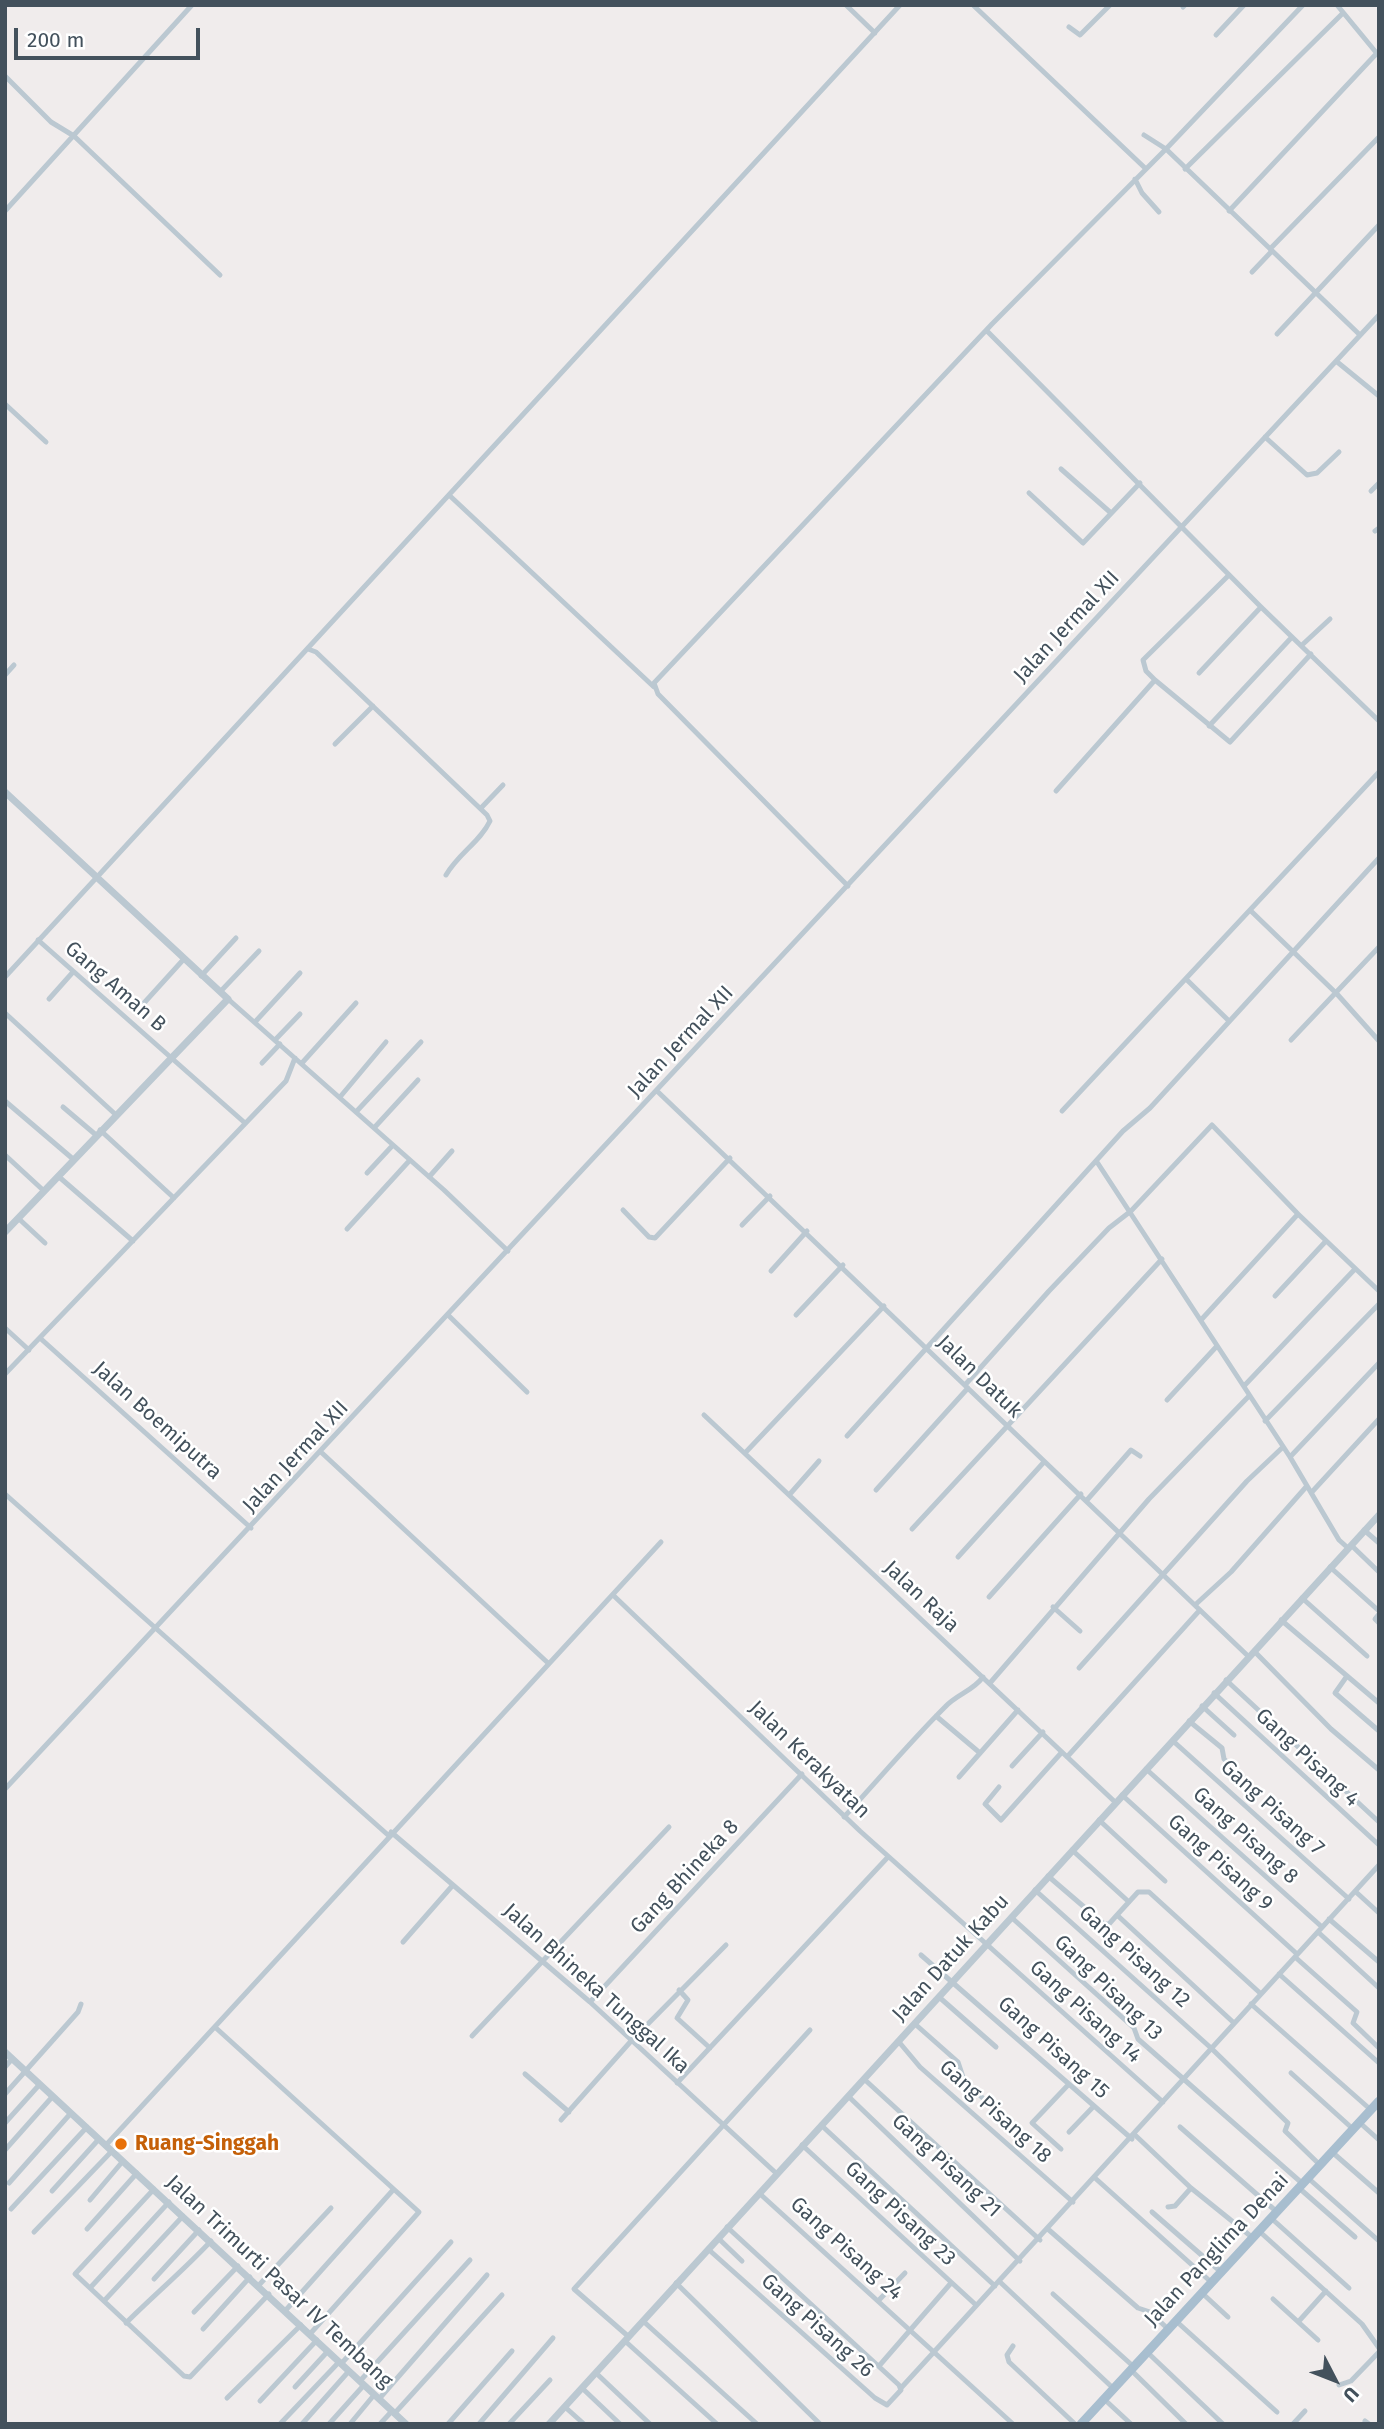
<!DOCTYPE html>
<html>
<head>
<meta charset="utf-8">
<style>
	body { margin:0 }
	#map { position:relative; width:1384px; height:2429px; overflow:hidden; background:#f0ecec; font-family:"Fira Sans",sans-serif }
	canvas { display:block }
	.frame { position:absolute; inset:0; border:7px solid #43515c; pointer-events:none }
	.north { position:absolute; left:1300px; top:2345px; width:70px; height:70px; -webkit-text-stroke:5px #fff; paint-order:stroke; rotate:132deg; font-size:19px; font-weight:700; line-height:28px; text-align:center; color:#43515c }
	.north::after { content:''; display:block; margin:auto; width:24px; height:32px; background:#43515c; clip-path:polygon(50% 0,100% 100%,50% 72%,0 100%) }
	.scale { position:absolute; left:14px; top:28px; width:186px; height:32px; box-sizing:border-box; border:4px solid #43515c; border-top:0; padding-left:9px; font-size:21px; line-height:24px; white-space:nowrap; color:#43515c; -webkit-text-stroke:5px #fff; paint-order:stroke }
</style>
</head>
<body>
<div id="map">
<canvas width="1384" height="2429"></canvas>
<div class="frame"></div>
<div class="north">U</div>
<div class="scale">200 m</div>
</div>
<script>
const c = document.querySelector('canvas').getContext('2d');
c.lineJoin = 'round';
function trace(path, color, width, dash) { c.strokeStyle = color; c.lineWidth = width; c.lineCap = dash ? 'butt' : 'round'; c.setLineDash(dash || []); c.stroke(path); }
function write(font, color, halo, rows, align = 'center') {
  c.font = font + ' "Fira Sans",sans-serif'; c.lineWidth = 5; c.setLineDash([]); c.textBaseline = 'middle'; c.strokeStyle = halo; c.fillStyle = color; for (const [text, x, y, turn = 0] of rows) {
    c.save(); c.translate(x, y); c.rotate((+turn || 0) * Math.PI / 180); c.textAlign = isNaN(turn) ? turn : align; if (halo) c.strokeText(text, 0, 0); c.fillText(text, 0, 0); c.restore();
  }
}
const minor = new Path2D(`
	M846 5 875 33
	M973 5 1145 168
	M1303 5 1166 149 1360 335
	M1337 5 1379 56
	M1183 7 1185 5
	M1069 27 1080 35 1110 5
	M1216 35 1244 5
	M5 76 51 122 74 136 220 275
	M1185 169 1343 13
	M1135 179 1142 193 1159 212
	M5 211 192 5
	M1229 211 1377 53
	M1270 249 1379 137
	M1252 272 1272 251
	M987 331 1261 607 1379 721
	M1277 334 1379 225
	M1336 361 1379 396
	M5 404 46 442
	M1265 437 1307 475 1317 473 1339 452
	M1061 469 1111 513
	M1371 491 1379 483
	M1029 493 1083 543 1140 483
	M449 495 654 687
	M1375 531 1379 528
	M1302 645 1330 619
	M308 649 316 652 487 815 490 821C480 842 459 853 446 875
	M1199 673 1261 607
	M5 675 14 665
	M1155 680 1230 742 1311 654
	M1209 726 1292 637
	M335 744 373 706
	M1056 791 1155 680 1146 671 1143 660 1229 575
	M481 808 503 785
	M848 886 658 694 654 683 992 324 1166 149 1144 135
	M1251 911 1337 994 1379 1041
	M38 940 245 1123
	M201 976 236 938
	M5 977 900 5
	M1186 979 1228 1020
	M220 992 259 951
	M49 999 73 972
	M228 999 444 1190 508 1251
	M144 1003 183 960
	M5 1013 115 1114
	M255 1022 300 973
	M275 1040 300 1014
	M1291 1040 1379 947
	M262 1063 280 1044
	M302 1063 356 1003
	M657 1091 1248 1656
	M340 1097 386 1042
	M5 1101 73 1159
	M63 1107 96 1135
	M1062 1111 1379 772
	M356 1112 421 1042
	M374 1128 418 1080
	M100 1130 174 1198
	M5 1155 44 1191
	M1097 1162 1290 1457 1339 1540 1348 1548
	M367 1173 393 1145
	M58 1176 133 1241
	M429 1177 452 1151
	M623 1210 649 1237 655 1238 730 1158
	M18 1218 45 1243
	M742 1225 770 1196
	M347 1229 410 1160
	M771 1271 807 1231
	M1275 1296 1326 1241
	M448 1315 527 1392
	M796 1315 843 1265
	M1201 1320 1298 1214 1379 1291
	M5 1328 29 1350
	M40 1338 251 1528
	M5 1374 286 1081 295 1058
	M965 1385 1049 1291 1109 1228 1131 1211 1212 1125 1298 1214
	M1244 1386 1355 1269
	M1167 1400 1217 1346
	M704 1415 1115 1802
	M1265 1421 1379 1304
	M847 1436 1123 1131 1150 1108 1379 858
	M322 1453 548 1663
	M745 1453 884 1306
	M1290 1457 1379 1363
	M876 1490 968 1388
	M1311 1493 1379 1419
	M5 1494 388 1835
	M790 1494 819 1461
	M1087 1500 1131 1450 1140 1456
	M912 1529 1162 1259
	M1364 1530 1379 1543
	M1351 1545 1379 1572
	M958 1557 1044 1462
	M1330 1567 1379 1611
	M613 1595 860 1831 1163 2102
	M989 1597 1081 1494
	M1302 1598 1367 1656
	M1195 1605 1231 1572 1306 1487
	M1053 1607 1080 1631
	M1379 1614 1375 1619 1379 1623
	M1281 1620 1379 1703
	M1254 1651 1331 1729 1379 1770
	M1079 1668 1247 1481 1283 1447
	M1347 1676 1335 1693 1379 1731
	M1226 1680 1379 1822
	M990 1683 1149 1499 1249 1396
	M1214 1693 1379 1845
	M1202 1706 1234 1735
	M936 1716 980 1753
	M1189 1721 1222 1748 1224 1759 1247 1781
	M1173 1741 1349 1899
	M1067 1757 1199 1611
	M1012 1766 1043 1732
	M1146 1769 1322 1927
	M959 1777 1018 1710
	M999 1787 985 1804 1001 1820 1062 1752
	M5 1789 1379 315
	M1122 1795 1297 1954
	M844 1817C878 1780 910 1742 945 1707 957 1694 973 1691 983 1677
	M1099 1820 1165 1881
	M391 1832 590 2002 777 2174
	M1072 1850 1129 1902
	M1048 1876 1104 1924H1109L1117 1915 1234 2023
	M1035 1890 1211 2048 1288 2123 1285 2131 1320 2165
	M1356 1892 1379 1913
	M1117 1915 1138 1892H1149L1260 1993
	M1011 1917 1134 2028 1138 2039 1303 2184
	M1329 1919 1379 1962
	M1318 1932 1379 1988
	M403 1942 453 1885
	M921 1955 1132 2139
	M1295 1957 1357 2012 1353 2023 1379 2048
	M1279 1974 1379 2063
	M679 1990 688 2000 677 2018 710 2048
	M939 1997 996 2047
	M590 2002 802 1774
	M1251 2004 1371 2110
	M915 2024 958 2062 964 2080 991 2106
	M216 2028 419 2212 310 2334
	M472 2036 669 1827
	M899 2042 920 2067 1073 2202
	M5 2067 12 2059
	M1291 2073 1353 2129
	M525 2074 569 2112
	M864 2079 1040 2240
	M677 2083 888 1857
	M5 2094 78 2012 81 2004
	M848 2096 1020 2261
	M561 2120 632 2040 726 1945
	M1359 2122 1379 2140
	M5 2123 40 2084
	M821 2125 995 2286
	M1180 2127 1277 2212
	M1069 2132 1094 2106
	M1135 2135 1191 2188 1253 2238
	M106 2145 661 1542
	M802 2145 976 2305
	M1061 2149 1032 2123 1069 2084
	M5 2150 53 2096
	M1332 2152 1379 2193
	M1095 2178 1211 2282
	M1308 2178 1379 2241
	M9 2183 71 2113
	M1299 2188 1355 2237
	M154 2189 75 2274 184 2376 190 2377 269 2294
	M52 2191 99 2139
	M759 2193 1013 2424
	M90 2200 123 2161
	M1168 2207 1175 2206 1191 2188
	M11 2209 87 2127
	M1152 2212 1221 2272
	M1271 2218 1349 2288
	M87 2229 137 2173
	M1049 2230 1138 2308 1150 2312 1168 2329
	M1259 2231 1362 2324 1379 2348
	M34 2232 112 2151
	M718 2238 742 2261
	M708 2249 875 2398 887 2405 901 2390 899 2385 727 2227
	M154 2279 199 2230
	M1000 2282 1114 2389
	M676 2283 820 2424
	M259 2285 331 2208
	M90 2288 169 2202
	M1202 2293 1228 2317
	M1053 2294 1134 2367
	M1273 2299 1318 2340
	M879 2300 905 2273
	M104 2301 183 2216
	M285 2311 393 2190
	M194 2312 238 2266
	M643 2321 757 2424
	M1176 2321 1277 2412
	M1299 2321 1326 2291
	M126 2323C155 2294 183 2271 211 2241
	M203 2329 250 2277
	M629 2337 574 2289 810 2030
	M625 2341 717 2424
	M1013 2346 1007 2355 1009 2362 1075 2424
	M1147 2352 1223 2424
	M341 2364 451 2242
	M879 2366 951 2283
	M1131 2370 1186 2424
	M596 2373 650 2424
	M360 2381 470 2260
	M1339 2385 1351 2381 1379 2352
	M295 2387 328 2351
	M582 2388 620 2424
	M901 2388 1379 1865
	M227 2398 301 2325
	M379 2399 487 2275
	M1104 2399 1131 2424
	M260 2401 317 2340
	M565 2407 584 2424
	M394 2414 502 2295
	M1365 2421 1369 2424
	M280 2424 339 2362
	M302 2424 349 2371
	M329 2424 364 2385
	M350 2424 374 2395
	M380 2424 392 2411
	M448 2424 512 2351
	M479 2424 553 2338
	M509 2424 550 2380
	M1293 2424 1305 2411`);
const tertiary = new Path2D(`
	M5 792 228 999 5 1232
	M5 2052 406 2424
	M549 2424 1379 1515`);
const primary = new Path2D(`
	M1081 2424 1379 2101`);
const markers = [
	[121,2144,7,"#e8710a"]
];
const streetNames = [
	["Jalan Jermal XII",1067,627,-47],
	["Gang Aman B",115,987,41],
	["Jalan Jermal XII",681,1042,-47],
	["Jalan Datuk",979,1377,44],
	["Jalan Boemiputra",157,1421,42],
	["Jalan Jermal XII",296,1457,-47],
	["Jalan Raja",921,1597,43],
	["Gang Pisang 4",1307,1758,43],
	["Jalan Kerakyatan",809,1760,44],
	["Gang Pisang 7",1272,1808,42],
	["Gang Pisang 8",1245,1836,42],
	["Gang Pisang 9",1220,1863,42],
	["Gang Bhineka 8",685,1877,-47],
	["Gang Pisang 12",1134,1957,42],
	["Jalan Datuk Kabu",951,1958,-48],
	["Gang Pisang 13",1108,1988,44],
	["Jalan Bhineka Tunggal Ika",596,1989,42],
	["Gang Pisang 14",1085,2012,42],
	["Gang Pisang 15",1053,2048,42],
	["Gang Pisang 18",995,2112,42],
	["Gang Pisang 21",946,2166,43],
	["Gang Pisang 23",900,2214,43],
	["Gang Pisang 24",846,2249,42],
	["Jalan Panglima Denai",1217,2250,-47],
	["Jalan Trimurti Pasar IV Tembang",279,2282,43],
	["Gang Pisang 26",817,2326,42]
];
const foodNames = [
	["Ruang-Singgah",135,2144]
];
trace(minor, '#bbc8d1', 5);
trace(tertiary, '#bbc8d1', 7);
trace(primary, '#a8becf', 9);
for (const [x, y, r, color] of markers) { const dot = new Path2D(); dot.arc(x, y, r, 0, 2 * Math.PI); c.fillStyle = color; c.fill(dot); trace(dot, '#fff', 2.5); }
write('21px', '#43515c', '#fff', streetNames);
write('bold 21px', '#c56008', '#fff', foodNames, 'left');
</script>
</body>
</html>
